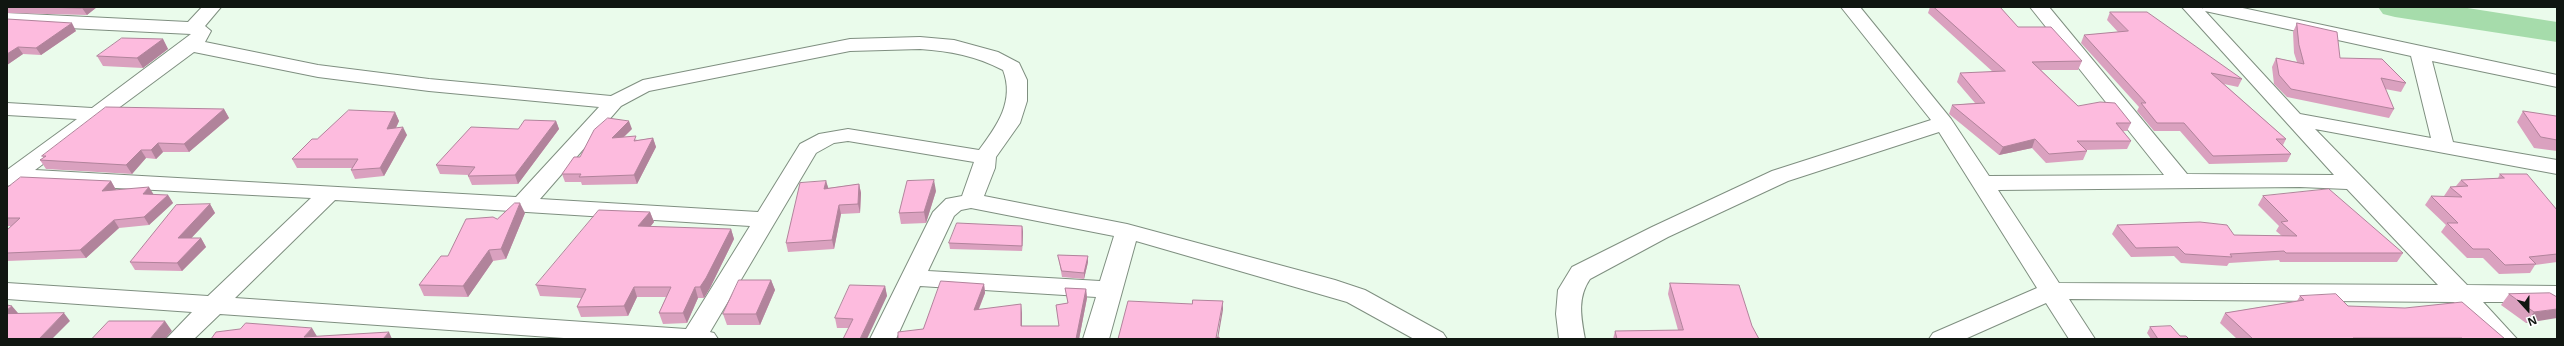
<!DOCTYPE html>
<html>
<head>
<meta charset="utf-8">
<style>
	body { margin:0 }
	#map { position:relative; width:2564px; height:346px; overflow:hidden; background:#eafbeb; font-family:"Noto Sans",sans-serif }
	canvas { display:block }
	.frame { position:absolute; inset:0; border:8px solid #101611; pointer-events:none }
	.north { position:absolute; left:2508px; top:290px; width:40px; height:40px; -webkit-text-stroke:3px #fff; paint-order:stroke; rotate:159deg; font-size:11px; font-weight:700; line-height:16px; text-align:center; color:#101611 }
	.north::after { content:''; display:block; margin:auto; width:14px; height:18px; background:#101611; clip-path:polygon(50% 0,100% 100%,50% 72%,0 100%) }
</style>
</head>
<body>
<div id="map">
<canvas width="2564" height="346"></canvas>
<div class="frame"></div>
<div class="north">N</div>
</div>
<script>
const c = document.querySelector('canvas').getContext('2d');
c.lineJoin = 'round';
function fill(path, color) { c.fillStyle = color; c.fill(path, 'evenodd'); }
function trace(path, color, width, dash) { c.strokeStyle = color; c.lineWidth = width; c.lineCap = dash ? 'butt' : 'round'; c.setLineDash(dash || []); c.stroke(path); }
const river = new Path2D(`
	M2378 7H2461L2557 22V42L2395 17 2383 14Z`);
const minor = new Path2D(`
	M202 7H221L205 26 211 31 205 42 318 65 429 79 611 96 643 80 850 39 920 37 954 40 998 52 1019 63 1027 80V101L1020 123 996 157 995 168 984 196 1127 224 1335 280 1365 290 1443 333 1447 339H1414L1347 302 1136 241 1109 339H1083L1096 297 920 286 896 339H870L933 212 946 199 962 196 974 162 848 141 834 143 816 153 710 332 714 333 718 339H578L220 314 194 339H166L192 312 7 299V283L208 296 311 198 18 183 7 186V170L77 119 7 115V103L92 108 191 34 7 25V13L188 22ZM920 49C950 51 976 56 1003 70 1015 101 997 126 979 150L848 129 819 134 800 144 758 212 540 199 621 106 649 91 850 51ZM194 52 318 77 429 91 599 107 516 197 35 170ZM335 200 750 226 686 329 235 298ZM971 208 1114 236 1100 281 928 271 954 216 961 210Z
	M1841 7H1860L1951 119 1989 176 2164 175 2030 7H2049L2187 174 2334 175 2182 7H2201L2203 9 2202 7H2238L2557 75V87L2432 61 2453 142 2557 160V174L2315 129 2467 285 2557 286V302H2483L2517 339H2489L2454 302 2069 299 2095 339H2069L2046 303 1965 339H1929L1933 333 2037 288 1939 132 1788 181 1668 237 1590 279C1577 298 1581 317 1585 339H1559L1556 314 1558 290 1572 267 1652 227 1772 171 1931 120ZM2205 11 2411 56 2431 138 2300 114ZM2300 187 2347 189 2438 285 2059 283 1998 190Z`);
const wall = new Path2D(`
	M7 7H97L87 15 7 13Z
	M1930 7H2000L2018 27 2082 61 2078 70H2041L2078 106 2131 123 2127 131H2123L2131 141 2127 149 2086 150 2087 151 2083 160 2046 163 2032 148 1999 155 1949 114 1952 105 1975 103 1957 82 1960 73 1993 72 1928 13Z
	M2110 12 2242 79 2238 87 2224 84 2286 139 2283 145 2291 154 2287 162 2209 164 2180 131H2154L2137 111 2139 107 2081 43 2084 35 2118 32 2107 20Z
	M7 19 76 31 41 55 23 54 7 65Z
	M2297 23 2340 58 2406 83 2401 92 2385 89 2394 109 2389 118 2287 97 2274 84 2272 67 2276 58 2297 62 2294 53 2293 32Z
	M163 39 168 49 143 68 103 66 97 56Z
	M224 109 229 118 189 152H163L156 159 146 158 132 174 46 169 40 160 44 158 42 156Z
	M2523 111 2557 117V151L2534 148 2517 122Z
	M395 112 399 121 396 128 407 135 384 176 355 179 351 170 353 168H297L292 159 317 139Z
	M556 121 559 129 518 184 472 185 468 176 469 175 440 174 436 165 518 129Z
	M632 129 624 137 638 140 653 138 656 147 637 184 582 185 581 182H565L562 174Z
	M2500 174 2557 210V262L2535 265 2530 273 2499 274 2483 258H2467L2441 232 2446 225 2425 205 2431 196 2445 197 2444 196 2450 187 2456 186 2461 180 2498 178Z
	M111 181 116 190 154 195H168L173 203 149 225 119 228 86 258 7 261V230L11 226H7V188Z
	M826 181 828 188 859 184 861 193 860 213 841 214 834 249 788 252 786 243Z
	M936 191 926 223 901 224 899 213Z
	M2263 196 2403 253 2397 262H2280L2279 260 2229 263 2227 266 2181 263 2174 256 2131 257 2112 234 2117 225 2234 235 2282 236 2276 231 2279 226 2258 205Z
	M210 204 215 213 191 238H201L206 247 182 271 135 270 130 262Z
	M650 212 654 222 650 227 731 229 734 239 710 288 704 298H698L687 323 663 324 659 313 666 297H637L628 316 581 317 577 307 581 298 540 296 536 285Z
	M525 213 506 259 493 261 468 297 424 296 419 285 448 256 497 219Z
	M1022 226 1023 232 1022 251 950 249 949 243Z
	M1058 255 1088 256V262L1084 279 1062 277Z
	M771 280 775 290 760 325H727L723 314Z
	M1670 283 1752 326 1759 339H1613L1615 331 1678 330 1668 294Z
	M984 284 985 293 979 309 1022 313V326H1059L1056 305 1068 303 1065 288 1086 289 1087 298 1079 339H898L923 329Z
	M885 286 887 296 848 328H837L835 318Z
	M2509 294 2557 297 2526 323 2501 305Z
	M2300 296 2348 306 2505 339H2237L2220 323 2225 313 2297 301Z
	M2150 327 2180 336 2189 339H2151L2147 333Z`);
const shadedWall = new Path2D(`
	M84 7H97L87 15 82 8Z
	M72 23 76 31 41 55 36 48Z
	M163 39 168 49 143 68 137 58Z
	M18 47 23 54 7 65V54Z
	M224 109 229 118 189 152 184 144Z
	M395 112 399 121 391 138 387 129Z
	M556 121 559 129 518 184 515 175Z
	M629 121 632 129 614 146 612 138Z
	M403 127 407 135 384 176 380 168Z
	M653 138 656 147 637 184 634 175Z
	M2035 139 2032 148 1999 155 2003 147Z
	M158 143 163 152 156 159 151 150Z
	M141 150 146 158 132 174 126 165Z
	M934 180 936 191 926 223 924 212Z
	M111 181 116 190 107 199 102 191Z
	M826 181 829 190 824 189Z
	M859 184 861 193 860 213 858 204Z
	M149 187 154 195 143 194Z
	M168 195 173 203 149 225 144 217Z
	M520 203 525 213 506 259 501 249Z
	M210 204 215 213 183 247 178 238Z
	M839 205 841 214 834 249 832 240Z
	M650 212 654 222 642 237 638 226Z
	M114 220 119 228 86 258 80 250Z
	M1022 226 1023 232 1022 251Z
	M731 229 734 239 710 288 704 298 700 287Z
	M201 238 206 247 182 271 177 263Z
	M489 250 493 261 468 297 463 286Z
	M1088 256V262L1084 279V273Z
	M771 280 775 290 760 325 756 314Z
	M984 284 985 293 975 318 974 310Z
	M885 286 887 296 867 339H860Z
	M634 287 637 297 628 316 624 306Z
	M695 287 698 298 687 323 683 313Z
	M1086 289 1087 298 1079 339H1076Z
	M1223 301V310L1218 339H1217Z
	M1021 304 1022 313V335L1021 326Z
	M12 306 18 313 7 320V310Z
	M2557 309V318L2526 323 2534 312Z
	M64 313 70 321 52 339H39Z
	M165 321 172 331 165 339H150Z
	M312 328 318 338 304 337Z
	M389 332 392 339H383Z`);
const building = new Path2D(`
	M43 7H84L82 8Z
	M1934 7H2000L2018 27H2051L2082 61 2032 62 2078 106 2100 102 2115 103 2131 123H2116L2131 141H2077L2087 151 2049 154 2035 139 2003 147 1952 105 1985 103 1960 73 2005 71Z
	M2110 12H2147L2242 79 2211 73 2286 139H2276L2291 154 2213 156 2184 123H2157L2141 103H2146L2084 35 2128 31Z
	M7 19 72 23 36 48 18 47 7 54Z
	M2297 23 2337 32 2340 58 2382 59 2406 83 2381 78 2394 109 2291 89 2279 75 2276 58 2304 64 2299 45Z
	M122 38 163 39 137 58 97 56Z
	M106 107 224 109 184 144 158 143 151 150H141L126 165 40 160 46 156H42Z
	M349 110 395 112 387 129 403 127 380 168 351 170 358 159H292L312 139H317Z
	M2523 111 2556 116 2557 117V140L2541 137Z
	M608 118 629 121 612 138 636 136 634 141 653 138 634 175 579 177 581 174H562L574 157H580L594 130Z
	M525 120 556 121 515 175 468 176 475 167 436 165 471 127 518 129Z
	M2500 174H2527L2557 210V254L2529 257 2536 264 2505 265 2489 249H2473L2447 223H2458L2431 196 2462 197 2450 187 2468 186 2461 180 2504 178Z
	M21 177 111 181 102 191 149 187 143 194 168 195 144 217 114 220 80 250 7 253V230L20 218H7V188Z
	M934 180 924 212 899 213 907 181Z
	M826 181 824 189 859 184 858 204 839 205 832 240 786 243 800 183Z
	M2329 189 2403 253H2286L2284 251 2230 254 2232 257 2185 254 2178 247 2136 248 2117 225 2200 222 2227 225 2234 235 2297 236 2281 222 2288 221 2263 196Z
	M515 203H520L501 249 489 250 463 286 419 285 441 256H448L466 219 493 217 497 219Z
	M210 204 178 238H201L177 263 130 262 176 205Z
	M599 210 650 212 638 226 731 229 706 278 700 287H695L683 313H659L671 287H634L624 306 577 307 586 289 536 285Z
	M957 223 1022 226V246L949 243Z
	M1058 255 1088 256 1084 273 1062 271Z
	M739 280H771L756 314H723Z
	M941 281 984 284 974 310 1021 304V326H1059L1056 305 1068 303 1065 288 1086 289 1076 339H898V332L923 329Z
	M1670 283 1739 285 1752 326 1759 339H1617L1615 331 1683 330Z
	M850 285 885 286 860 339H843L853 319 835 318Z
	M2550 293 2557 297V309L2534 312 2509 294Z
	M2336 294 2348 306 2405 308 2462 302 2505 339H2463L2462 338H2353L2354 339H2253L2225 313 2304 300 2300 296Z
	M1193 300 1223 301 1216 338 1219 337V339H1118L1128 301 1192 304Z
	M7 305 12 306 7 310Z
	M64 313 39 339H7V314Z
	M109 321H165L150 339H92Z
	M246 323 312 328 304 337 389 332 383 339H211L216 332 240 329Z
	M2171 326 2180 336H2186L2189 339H2158L2150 327Z`);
fill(river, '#a6dcab');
trace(minor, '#7f8f80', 2);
fill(minor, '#fff');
fill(wall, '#daa1bf');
fill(shadedWall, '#b1839b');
fill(building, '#fdbbde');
trace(building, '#b1839b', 1);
</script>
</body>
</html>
